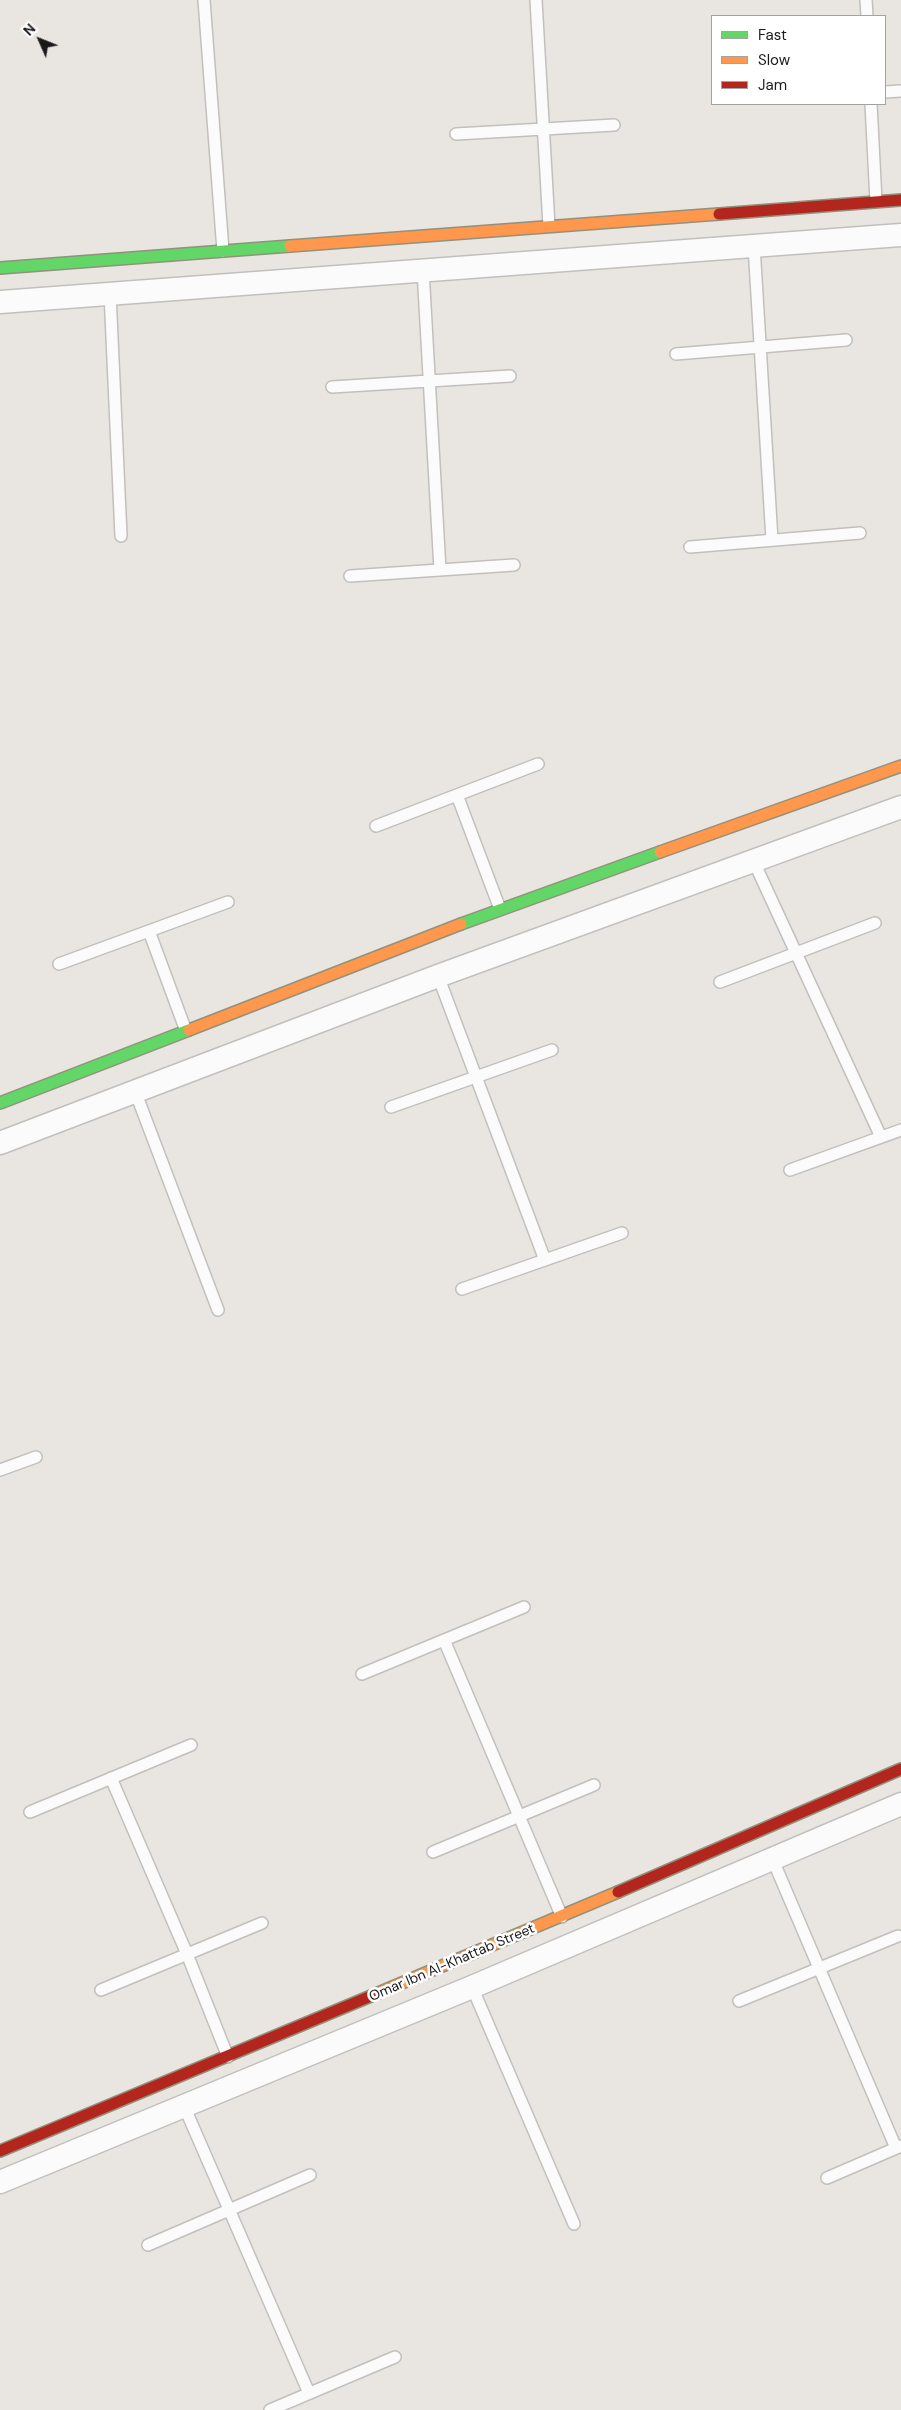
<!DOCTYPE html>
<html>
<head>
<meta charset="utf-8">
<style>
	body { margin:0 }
	#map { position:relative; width:901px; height:2410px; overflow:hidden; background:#e9e6e2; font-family:"DM Sans",sans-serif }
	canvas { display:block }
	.legend { position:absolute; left:711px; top:15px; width:175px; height:90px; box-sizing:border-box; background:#fff; border:1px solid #a3a3a3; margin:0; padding:6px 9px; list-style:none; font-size:15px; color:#1a1a1a }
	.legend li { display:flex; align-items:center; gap:10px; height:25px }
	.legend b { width:25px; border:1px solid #a3a3a3 }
	.north { position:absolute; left:15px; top:15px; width:50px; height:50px; -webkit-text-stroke:4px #fff; paint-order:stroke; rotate:314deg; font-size:14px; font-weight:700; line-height:20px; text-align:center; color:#1a1a1a }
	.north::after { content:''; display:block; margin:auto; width:18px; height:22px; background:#1a1a1a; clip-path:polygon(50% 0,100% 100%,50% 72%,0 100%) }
</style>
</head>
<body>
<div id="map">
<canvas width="901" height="2410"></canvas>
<ul class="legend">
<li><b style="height:6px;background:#63d668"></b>Fast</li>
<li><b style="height:6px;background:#ff974d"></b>Slow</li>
<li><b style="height:6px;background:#b3261e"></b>Jam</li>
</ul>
<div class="north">N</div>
</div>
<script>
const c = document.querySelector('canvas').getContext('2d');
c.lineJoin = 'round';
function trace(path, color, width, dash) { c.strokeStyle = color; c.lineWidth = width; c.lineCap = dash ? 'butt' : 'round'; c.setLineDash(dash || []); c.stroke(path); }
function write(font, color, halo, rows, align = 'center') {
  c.font = font + ' "DM Sans",sans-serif'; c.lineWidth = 5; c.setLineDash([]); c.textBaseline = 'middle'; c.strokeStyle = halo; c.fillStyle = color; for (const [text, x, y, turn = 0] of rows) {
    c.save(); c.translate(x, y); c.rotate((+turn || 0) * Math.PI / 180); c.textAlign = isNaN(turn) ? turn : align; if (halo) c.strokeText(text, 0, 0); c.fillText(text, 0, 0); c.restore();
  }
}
const lane = new Path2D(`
	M204 0 223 251
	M536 0 549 226
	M866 0 867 16
	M885 92 901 91
	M871 104 876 201
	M456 134 614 125
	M754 246 772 540
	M423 270 440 570
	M110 293 121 536
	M676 354 846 340
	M332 387 510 376
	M690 547 860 533
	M350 576 514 565
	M457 795 500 909
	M376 826 538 764
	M754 862 881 1137
	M149 931 186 1031
	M59 964 228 902
	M438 976 545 1260
	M720 982 875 923
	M135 1091 218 1310
	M391 1107 552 1050
	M790 1170 901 1130
	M462 1289 622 1233
	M0 1470 36 1457
	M444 1640 562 1917
	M362 1674 524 1607
	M111 1778 187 1954 228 2057
	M30 1812 191 1745
	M433 1852 594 1785
	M772 1858 896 2148
	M472 1987 574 2224
	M101 1990 262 1923
	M739 2001 898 1936
	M184 2106 309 2393
	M827 2178 901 2146
	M148 2245 310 2175
	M270 2410 395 2357`);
const street = new Path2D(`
	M0 302 901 235
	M0 1143 438 976 901 807
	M0 2182 472 1987 901 1804`);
const fast = new Path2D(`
	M0 268 290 246
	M461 924 660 852
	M0 1103 189 1030`);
const slow = new Path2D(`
	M290 246 719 214
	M660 852 901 766
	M189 1030 461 924
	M371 1996 618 1892`);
const jam = new Path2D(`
	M719 214 901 200
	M618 1892 901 1769
	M0 2151 371 1996`);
const streetNames = [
	["Omar Ibn Al-Khattab Street",452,1963,-23]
];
trace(lane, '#c1c0be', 14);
trace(street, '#c1c0be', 25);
trace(fast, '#92917b', 14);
trace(slow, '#92917b', 14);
trace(jam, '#92917b', 14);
trace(lane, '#fcfbfb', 11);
trace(street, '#fcfbfb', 22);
trace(fast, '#63d668', 11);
trace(slow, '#ff974d', 11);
trace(jam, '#b3261e', 11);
write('14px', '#1a1a1a', '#fff', streetNames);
</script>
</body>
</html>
